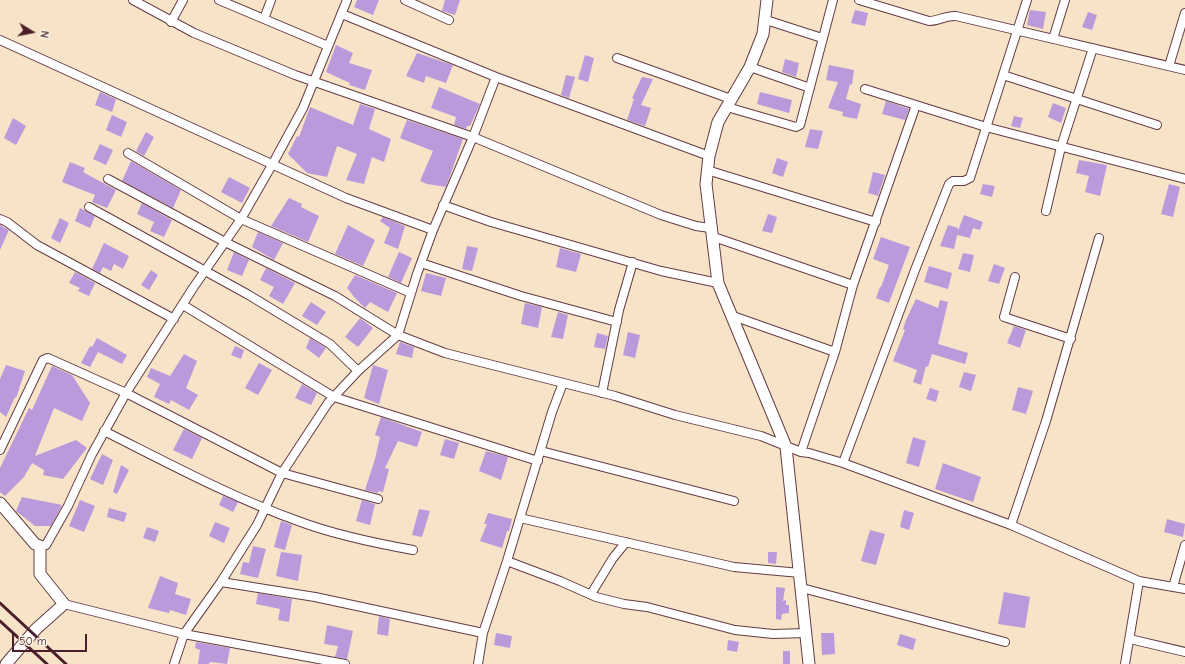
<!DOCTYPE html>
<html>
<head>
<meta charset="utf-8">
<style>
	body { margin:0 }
	#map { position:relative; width:1185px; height:664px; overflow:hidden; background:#f6e3c8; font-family:"Comic Neue",sans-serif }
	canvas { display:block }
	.north { position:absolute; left:12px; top:12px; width:40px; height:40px; -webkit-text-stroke:3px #fcf5e5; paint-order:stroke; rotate:100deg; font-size:11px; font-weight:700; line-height:16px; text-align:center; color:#4a1f2b }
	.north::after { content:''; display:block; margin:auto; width:14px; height:18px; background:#4a1f2b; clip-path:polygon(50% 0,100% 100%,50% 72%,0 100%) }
	.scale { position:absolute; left:12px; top:634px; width:75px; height:18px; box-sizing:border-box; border:2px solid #4a1f2b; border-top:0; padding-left:5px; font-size:12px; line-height:14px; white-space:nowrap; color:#4a1f2b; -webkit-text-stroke:3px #fcf5e5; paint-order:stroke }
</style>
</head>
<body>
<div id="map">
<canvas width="1185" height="664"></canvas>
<div class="north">N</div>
<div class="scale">50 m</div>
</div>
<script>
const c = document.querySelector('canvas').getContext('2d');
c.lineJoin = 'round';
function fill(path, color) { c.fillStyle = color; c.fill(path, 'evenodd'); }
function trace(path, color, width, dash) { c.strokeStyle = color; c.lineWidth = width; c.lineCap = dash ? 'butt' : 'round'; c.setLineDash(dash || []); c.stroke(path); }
const building = new Path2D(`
	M357 0H379L373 15 354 7Z
	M445 0H460L455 15 442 11Z
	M855 10 868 13 865 26 851 23Z
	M1030 10 1046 12 1043 29 1027 25Z
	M1088 12 1097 15 1092 30 1082 27Z
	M336 45 353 53 349 63 372 70 365 90 349 85 350 83 326 72Z
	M417 53 453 65 446 83 426 76 424 83 406 76Z
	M585 55 594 58 588 82 578 79Z
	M785 59 799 63 796 77 782 72Z
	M829 65 854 70 852 85 850 84 846 99 861 104 857 119 842 116 843 112 828 108 838 82 826 80Z
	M566 75 575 77 569 98 561 95Z
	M642 77 653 79 641 105 651 108 645 126 627 120 634 99 632 98Z
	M439 87 480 104 470 126H467L466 129 454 125 456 117 431 108Z
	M100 92 116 99 112 112 95 105Z
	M760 92 792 100 789 113 757 104Z
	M886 101 909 109 905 120 882 114Z
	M1053 103 1066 108 1061 123 1048 117Z
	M360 104 375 109 369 129 391 139 384 162 372 157 364 184 346 180 357 154 337 146 327 177 307 173 288 154 297 136 299 137 310 107 353 125Z
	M112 115 127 122 121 137 106 130Z
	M1014 116 1023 118 1020 128 1011 126Z
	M13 118 26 126 16 145 4 138Z
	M407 120 463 139 446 187 427 184 420 181 433 151 400 138Z
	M810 129 823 131 818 149 805 147Z
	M146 132 154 137 144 156 136 151Z
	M100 144 113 150 106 165 93 159Z
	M777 158 788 162 783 177 772 173Z
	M1079 160 1107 165 1100 196 1085 192 1089 176 1076 173Z
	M131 161 181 190 173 208 122 181Z
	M70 162 85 168 83 172 116 190 107 208 92 202 95 195 62 182Z
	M873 172 885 175 878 196 868 193Z
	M229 177 250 188 242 203 221 192Z
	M983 184 995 186 992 197 980 194Z
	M1169 184 1180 187 1173 217 1161 214Z
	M289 198 302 204 301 207 319 216 308 242 271 226Z
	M142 203 172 220 164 237 150 231 154 222 137 214Z
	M80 208 95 216 90 228 75 221Z
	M768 214 777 217 772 233 762 231Z
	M964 215 983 222 980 230 973 228 970 238 957 235 954 249 940 246 948 225 958 228V231Z
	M383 217 405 226 398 249 384 243 390 228 380 221Z
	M60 218 69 223 60 243 51 238Z
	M0 225 9 230 0 250Z
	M348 225 375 240 363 266 335 254Z
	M258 232 283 243 274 260 252 247Z
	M881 237 910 247 889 303 876 298 880 287H881L889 265 873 259Z
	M104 243 129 256 123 269 114 264 111 271 103 267 100 273 92 269Z
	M467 246 478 248 472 271 462 269Z
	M560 248 581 254 576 272 556 267Z
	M234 252 249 260 242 276 227 270Z
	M399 252 412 258 401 283 388 277Z
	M963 253 974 255 970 272 958 269Z
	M994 264 1005 268 999 284 988 281Z
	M929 266 952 273 948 289 924 282Z
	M266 268 295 283 283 304 269 296 274 287 260 280Z
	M151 270 158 275 149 290 141 285Z
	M75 272 95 283 89 296 78 291 80 288 69 283Z
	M426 273 446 278 441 296 421 291Z
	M355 275 397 293 388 312 370 302 365 308 355 298 347 288Z
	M916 299 938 308 940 300 948 302 938 344 968 353 965 364 932 354 928 367 926 366 921 385 913 382 917 370 893 361 905 330 903 329 906 320Z
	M311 302 326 312 317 325 302 316Z
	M525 303 542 307 538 328 521 324Z
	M558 312 568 315 563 339 551 337Z
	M360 318 373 328 358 347 345 337Z
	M1014 326 1026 330 1020 348 1007 343Z
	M628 332 640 335 635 358 623 355Z
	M597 333 608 336 605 349 594 347Z
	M97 338 127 355 122 364 98 352 90 367 81 363 90 346 92 347Z
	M310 338 326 348 319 358 306 348Z
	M400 342 414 347 412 358 396 354Z
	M235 346 244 350 241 359 231 355Z
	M184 354 197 361 186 388 198 395 189 410 171 400 169 404 154 397 160 384 147 377 151 368 170 376Z
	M259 363 272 370 258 395 245 388Z
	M6 365 25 371 16 398 15 397 6 417 0 412V379Z
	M373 365 388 370 379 404 364 398Z
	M52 366 72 375 90 403 82 421 54 408 35 456 76 440 87 448 63 479 43 475 44 470 32 463 24 477 5 496 0 492V468L29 408 32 410Z
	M964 372 976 375 971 391 959 387Z
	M302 384 317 393 311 405 295 398Z
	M1018 387 1033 391 1026 414 1012 410Z
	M930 388 939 391 936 402 926 399Z
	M381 417 422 432 417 447 398 441 385 468 389 469 383 492 378 491V493L365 490 375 459 380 437 375 435Z
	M184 429 202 438 192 459 173 450Z
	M913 437 926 441 919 467 906 463Z
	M445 439 459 443 454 459 440 455Z
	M486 451 508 457 501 480 479 471Z
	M102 454 113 460 103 485 90 479Z
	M943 463 981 477 973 502 935 489Z
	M121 465 129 470 117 494 113 492Z
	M223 496 238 502 233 512 219 505Z
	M22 497 62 505 51 526H35L16 511Z
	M80 500 95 506 84 532 69 526Z
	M362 500 375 504 370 525 356 521Z
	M109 508 127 513 124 522 107 517Z
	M419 509 430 511 422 537 412 535Z
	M904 510 914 513 909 530 900 527Z
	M488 513 512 519 509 531H507L502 548 480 541 487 524H484Z
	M1167 519 1185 524 1183 537 1164 532Z
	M281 521 292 525 285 550 274 547Z
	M215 522 230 528 224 543 209 536Z
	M147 527 159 531 155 542 143 538Z
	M870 530 885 534 876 565 861 561Z
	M253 546 266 549 258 578 240 574 243 562 249 563Z
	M281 552 302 555 298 581 276 576Z
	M768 552H777L776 564 768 563Z
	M160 576 178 583 175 594 191 599 186 615 170 610 169 613 148 608Z
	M776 587 785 588 783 601 786 600V605H789V613L782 614 781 620 776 619Z
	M1004 592 1030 597 1025 628 998 624Z
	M258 593 292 599 289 622 278 620 280 609 256 604Z
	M379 616 390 619 388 636 377 634Z
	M327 625 353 631 347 659 335 657 338 646 324 644Z
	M496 633 512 636 510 648 494 645Z
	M821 633H834L835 654 822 655Z
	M900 634 916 639 913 650 897 645Z
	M728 640 739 642 737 652 727 650Z
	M196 642 230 648 227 664 210 662 209 664H198L200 650 195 648Z
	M783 651H790V664H783Z`);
const street = new Path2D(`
	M133 0 194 33 295 75 473 137 496 77
	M219 0 328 46
	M405 0 449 20
	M859 0 929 21C939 21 946 15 956 16L1185 70
	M342 14 496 77 709 156
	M264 19 271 0
	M766 20 822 38
	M171 22 183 0
	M1053 39 1065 0
	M0 40 346 198 433 230 473 137 661 215 696 226 710 228
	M617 58 731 99
	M1169 66 1185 13
	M750 67 810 88
	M1003 75 1157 125
	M865 89 986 127 1185 179
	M727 107 796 127 800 125 833 0
	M128 153 241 219 411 293
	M707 170 876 222
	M108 179 225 242 335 296 398 335 417 274 433 230
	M443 205 491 222 661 271 718 283
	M89 207 247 294 330 344 358 371
	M1046 211 1061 147 1093 48
	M0 219 7 222 37 245 174 319
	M711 236 853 285
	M421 263 521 296 617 322
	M1015 277 1004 317 1071 339
	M183 305 334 397 538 461
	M733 316 835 352
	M602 393 619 310 633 262
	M104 431C168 463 231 497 298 521 335 535 374 543 413 550
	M0 450 43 360 48 358 126 393 282 473 378 499
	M541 451 734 501
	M801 452 835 352 853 285 916 105
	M843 463 1011 525 1139 581 1185 589
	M520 518 734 567 800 573
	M1011 525 1046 421 1099 238
	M40 546 46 545 68 506 92 454 126 393 193 288 241 219 272 165 303 108 347 0
	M507 561 560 581 596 597 624 604 647 607 735 630 773 634 806 633
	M221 582 315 597 483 633
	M1173 587 1185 545
	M802 588 1005 642
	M591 594 613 558 626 542
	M64 604 184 634 345 664
	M1130 639 1185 652
	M174 664 184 634 221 582 257 525 282 473 328 403 358 371 398 335 445 353 615 396 675 415 761 436 801 452 809 453 843 463 915 270 949 184 953 181H964L970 178 1027 0
	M478 664 483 633 507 561 552 412 563 383
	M1125 664 1139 581`);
const secondary = new Path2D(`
	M767 0 763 34 750 67 718 122 709 156 706 184 718 283 786 447 809 664
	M0 503 35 544 40 546V574L64 604 36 629 6 664`);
const rail = new Path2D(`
	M0 603 66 664
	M0 621 47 664`);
fill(building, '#bb9adc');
trace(street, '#643c43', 10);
trace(secondary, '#643c43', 13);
trace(street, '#fff', 8);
trace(secondary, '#fff', 11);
trace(rail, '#4a1f2b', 3);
</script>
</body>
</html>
